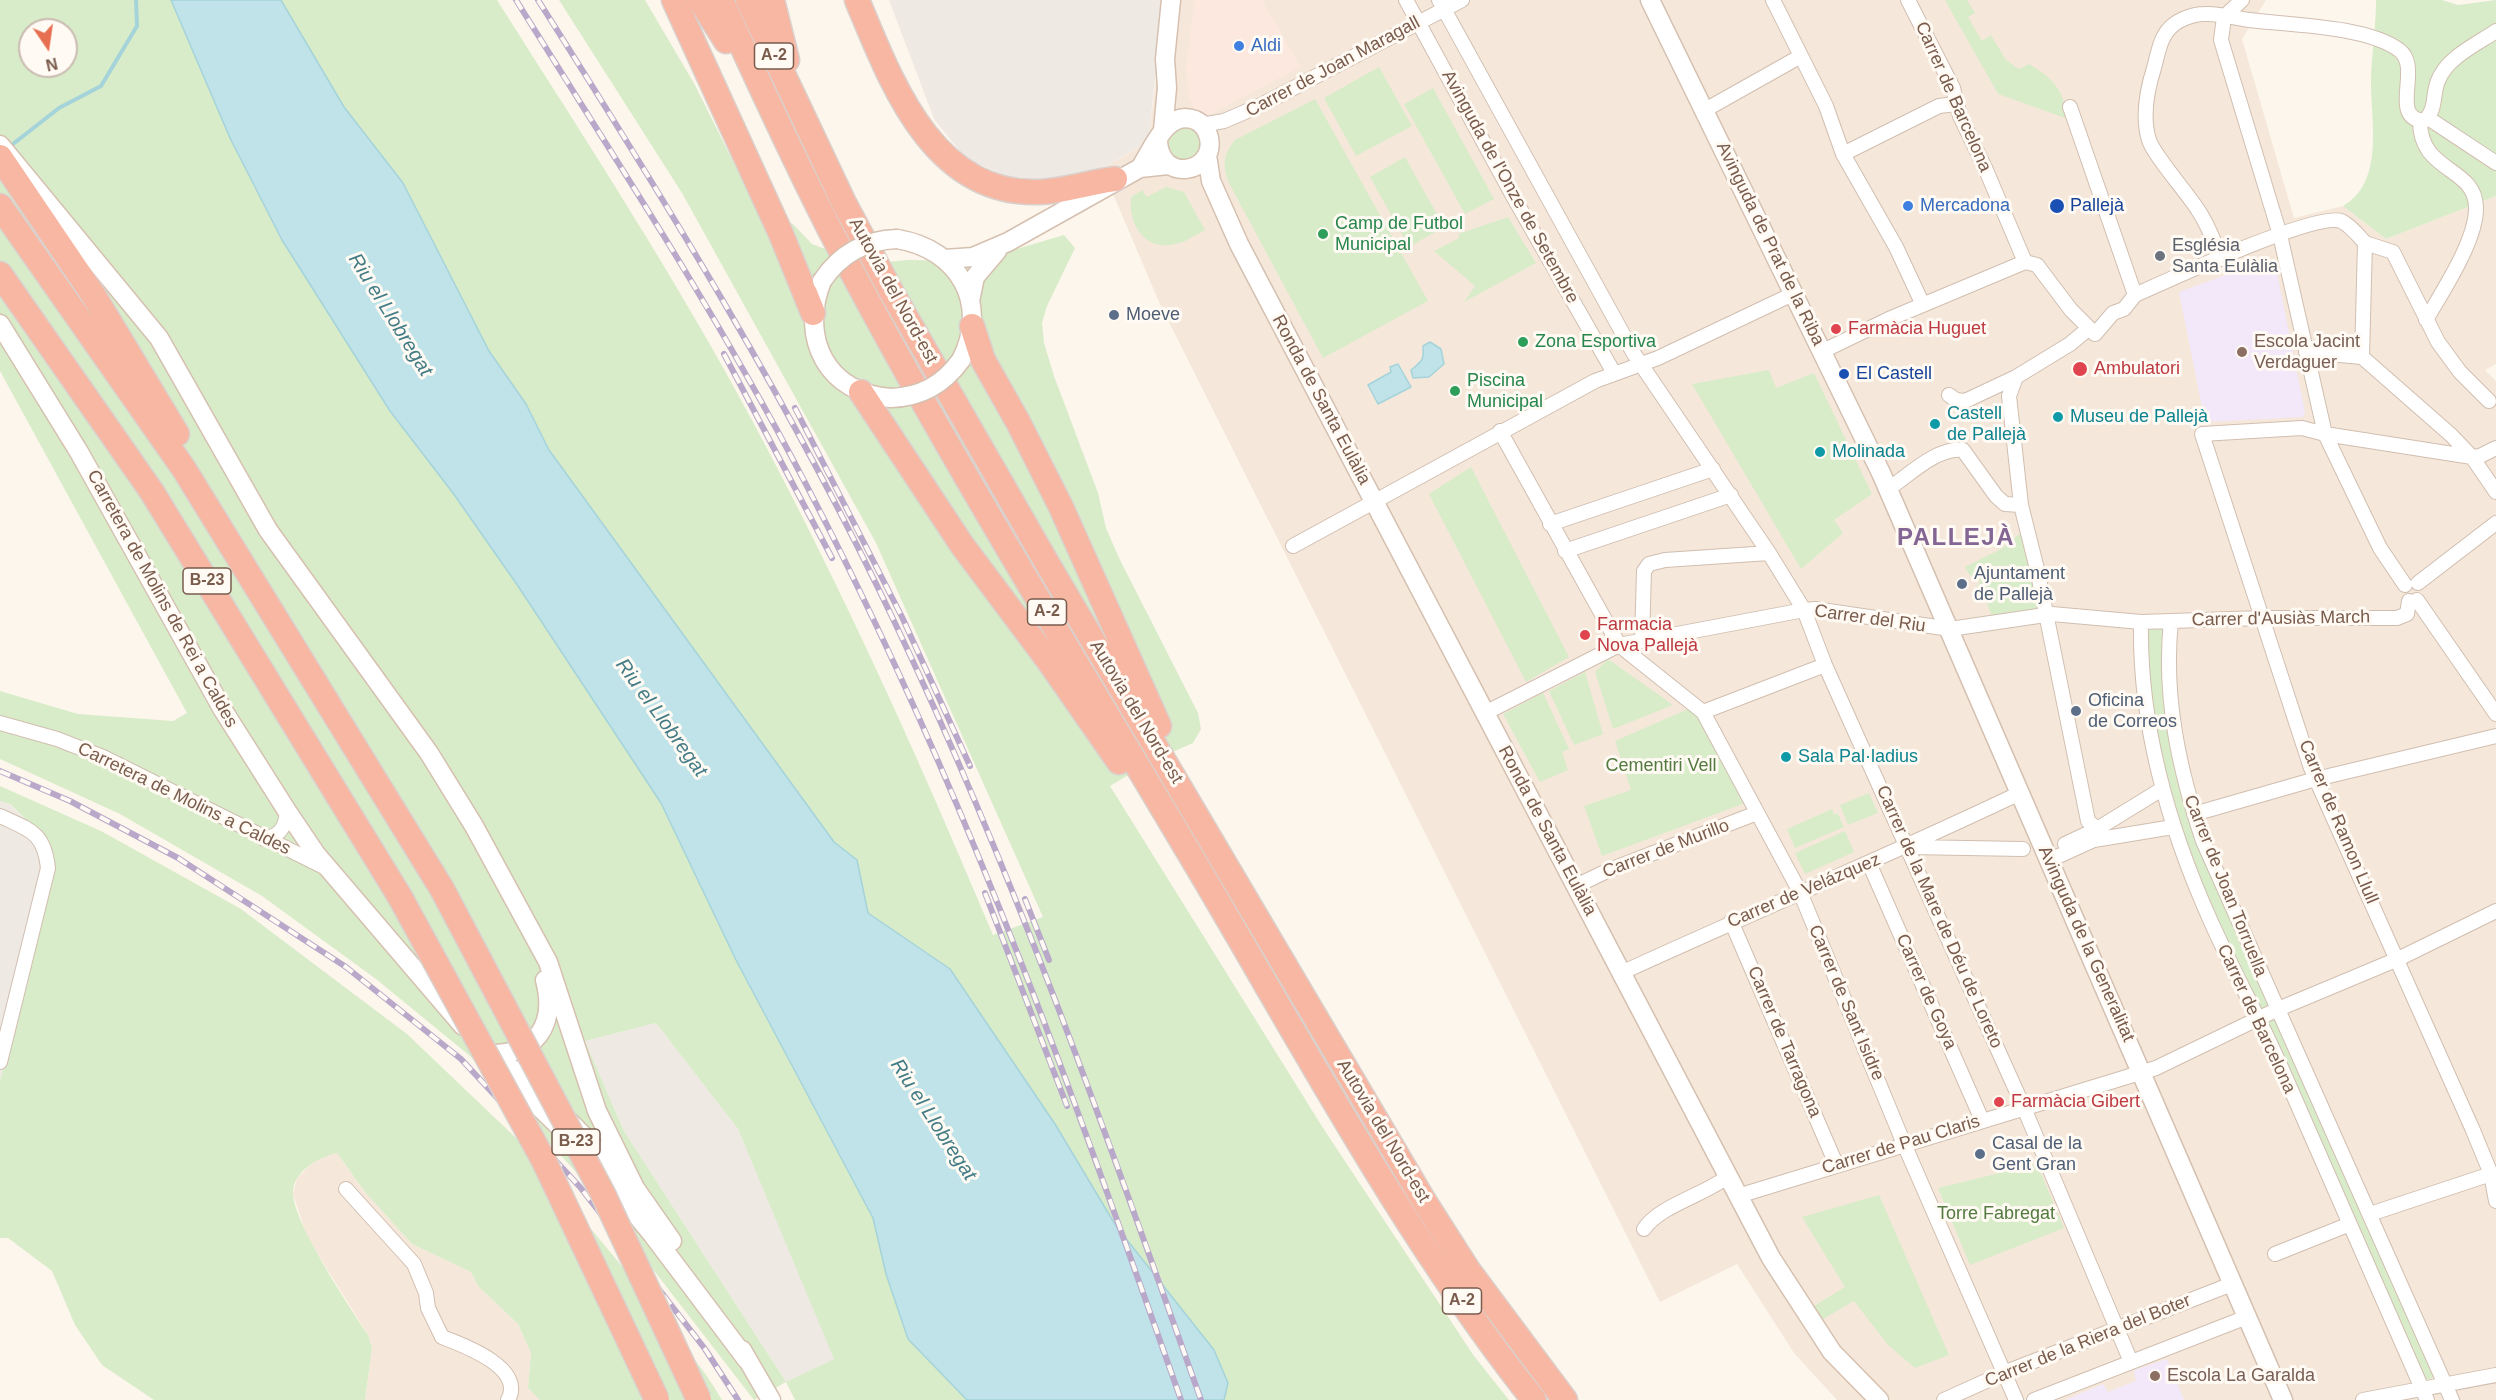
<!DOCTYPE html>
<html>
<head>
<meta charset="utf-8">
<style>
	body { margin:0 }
	#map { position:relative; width:2496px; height:1400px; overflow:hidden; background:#fdf6ec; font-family:Arial,sans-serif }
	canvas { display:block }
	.north { position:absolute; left:18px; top:18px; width:60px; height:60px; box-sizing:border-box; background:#fffaf3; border:2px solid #cabbb1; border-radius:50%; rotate:167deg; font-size:16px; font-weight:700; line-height:24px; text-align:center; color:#7a5c4d }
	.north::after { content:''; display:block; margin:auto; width:21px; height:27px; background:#e76f51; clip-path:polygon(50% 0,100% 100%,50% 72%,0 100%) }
</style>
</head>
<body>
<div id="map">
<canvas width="2496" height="1400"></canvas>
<div class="north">N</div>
</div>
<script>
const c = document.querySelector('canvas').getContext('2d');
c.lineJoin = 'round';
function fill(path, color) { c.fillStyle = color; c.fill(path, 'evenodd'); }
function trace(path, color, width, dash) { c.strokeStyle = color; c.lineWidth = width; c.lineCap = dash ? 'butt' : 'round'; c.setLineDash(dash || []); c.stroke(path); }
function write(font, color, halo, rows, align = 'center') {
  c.font = font + ' Arial,sans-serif'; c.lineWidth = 6; c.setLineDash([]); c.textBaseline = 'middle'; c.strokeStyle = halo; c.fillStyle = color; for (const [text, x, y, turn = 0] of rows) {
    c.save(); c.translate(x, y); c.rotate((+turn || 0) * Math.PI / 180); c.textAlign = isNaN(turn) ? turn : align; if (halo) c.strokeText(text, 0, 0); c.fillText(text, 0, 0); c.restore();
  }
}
const residential = new Path2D(`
	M1166 0H2266L2242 39 2294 218 2343 206 2386 239 2496 196V364L2485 370 2496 381V1400H1837L1794 1353 1737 1264 1660 1302 1159 302 1102 168 1148 142Z
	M337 1153 365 1192 412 1244 471 1272 478 1286 518 1324 531 1353 528 1388 540 1400H365L372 1348 368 1335 307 1237 293 1194 297 1178 309 1166 322 1157Z`);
const commercial = new Path2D(`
	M1195 0H1262L1300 67 1198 121 1189 96 1186 65Z`);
const industrial = new Path2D(`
	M889 0H1164L1148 142 1094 172 1055 181 1018 182 965 158 934 119Z
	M0 801 9 804 37 830 54 870 0 1081Z
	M656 1023 738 1129 835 1359 786 1382 624 1131 585 1041Z`);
const education = new Path2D(`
	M2264 261 2273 263 2276 268 2305 412 2303 417 2205 422 2179 292Z
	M2167 1359 2184 1400H2065L2103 1384 2108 1392 2136 1381 2134 1370Z`);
const green = new Path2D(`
	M0 0H171L230 138 282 240 390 411 453 493 518 586 661 803 736 960 873 1218 886 1274 908 1339 967 1400H795L786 1382 754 1400 587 1184 470 1056 376 979 262 896 120 814 0 759V691L78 714 173 721 187 713 0 371ZM30 30H66V66H30ZM656 1023 738 1129 834 1359 786 1382 624 1131 585 1041Z
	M281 0H497C585 139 676 278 754 424 843 590 920 761 993 935L1043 917 876 543 682 193 559 0H645L695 85 756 208 793 224 812 244 865 264 908 260 976 261 1064 235 1075 248 1047 306 1042 323 1044 343 1054 376 1098 493 1106 528 1119 558 1198 713 1201 729 1193 743 1152 761 1110 786 1323 1128 1474 1356 1509 1400H1224L1228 1383 1116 1226 1055 1124 950 969 868 913 857 860 834 842 549 450 526 404 489 351 403 183 344 107Z
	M1945 0H1967L1975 13 1968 17 1982 41 1991 35 2006 60 2019 69 2029 64C2055 80 2062 88 2068 119L1998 94Z
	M2376 0H2442L2458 5 2496 0V196L2386 239 2343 206C2386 181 2370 119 2371 78 2372 52 2376 26 2376 0Z
	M1379 67 1412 126 1356 156 1324 98Z
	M1433 88 1494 199 1465 214 1404 104Z
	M1315 99 1428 301 1323 358 1231 187C1222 168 1222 156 1235 140Z
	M1167 143a17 17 0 1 1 34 0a17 17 0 1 1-34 0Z
	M1405 157 1444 227 1409 247 1370 177Z
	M1166 187 1184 192 1205 230C1194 236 1183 244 1170 245 1141 248 1128 220 1131 197L1142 190 1147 197Z
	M1508 217 1536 263 1464 302 1475 286 1434 251 1459 238 1458 234Z
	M1769 370 1776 388 1814 373 1872 494 1834 520 1843 533 1801 569 1692 384Z
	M1471 467 1569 657 1526 682 1429 494Z
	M2027 528 2047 616 1994 623 1987 603 1980 596 1976 587 1980 582 1975 574 1970 576 1965 567 2001 549Z
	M2164 620 2183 781 2441 1375 2419 1382 2258 1019 2162 789 2141 622Z
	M1608 659 1673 705 1613 729 1595 672Z
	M1585 672 1603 734 1574 745 1549 691Z
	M1543 693 1569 749 1562 752 1568 770 1540 782 1503 714Z
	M1695 706 1751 801 1602 856 1584 806 1631 790 1615 741Z
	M0 786 101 831 241 909 407 1034 515 1137 630 1276 707 1376 722 1400H540L528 1388 531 1353 518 1324 478 1286 471 1272 412 1244 365 1192 337 1153C318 1158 293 1171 293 1193 293 1222 350 1308 368 1335L372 1348 365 1400H154L102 1365 75 1325 52 1271 8 1238H0V1081L54 870 37 830 10 804 0 801Z
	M1869 793 1878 813 1848 825 1840 805Z
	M1832 809 1834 814H1838L1844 827 1795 848 1787 829Z
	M1845 831 1854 852 1805 874 1795 853Z
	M2037 1164 2064 1228 1970 1265 1938 1188Z
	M1879 1195 1949 1355 1915 1368 1888 1345 1854 1301 1815 1324 1806 1311 1845 1287 1802 1217Z`);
const water = new Path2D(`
	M171 0H281L344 107 403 183 489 351 526 404 549 450 834 842 857 860 868 913 950 969 1055 1124 1116 1226 1214 1350 1228 1383 1224 1400H967L908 1339 886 1274 873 1218 736 960 661 803 518 586 453 493 390 411 282 240 230 138Z
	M1430 342 1441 349 1444 364 1429 377 1413 378 1411 370C1422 361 1424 361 1423 346Z
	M1398 364 1411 387 1378 404 1368 385 1391 372 1390 367Z`);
const stream = new Path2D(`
	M13 144 59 108 101 86 137 26 136 0`);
const street = new Path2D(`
	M1406 0 1514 198 1614 373
	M1439 0 1634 354 1769 553 1804 610 1825 665 2024 1108 2131 1362
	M1773 0 1826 106 1843 154 1896 247 1923 305
	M1908 0 1953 88 1960 116 1986 170 2025 262 2037 265 2071 310 2095 334 2113 313 2124 309 2135 295C2166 281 2316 212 2341 221 2350 225 2358 235 2365 243
	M2242 0 2224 17 2221 40 2280 235 2325 434 2380 548 2405 585
	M2070 107 2135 295
	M1705 110 1801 56
	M2428 118 2496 163
	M2420 120C2419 173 2475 166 2476 207 2477 240 2442 292 2426 320
	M1201 125 1224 121 1261 105 1462 0
	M1843 154 1939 106 1956 104
	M2221 259C2215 243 2208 225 2198 210 2188 194 2153 154 2149 140 2142 117 2147 90 2154 68 2158 54 2160 37 2171 27 2179 19 2194 14 2204 14 2219 13 2235 18 2249 20 2290 25 2367 26 2399 50 2423 67 2388 118 2424 121 2437 110 2432 95 2438 81 2446 58 2477 44 2496 31
	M2088 329 2070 344 2016 377 2009 396 2021 505 2037 569 2088 821 2097 829
	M1823 351 1889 319 2025 262
	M2306 352 2362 357 2451 435 2472 457 2496 492
	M2362 357 2365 243 2393 252 2438 342 2460 372 2489 401
	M1949 395 1956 400 1965 401 2016 377
	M1500 431 1619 645 1703 712 1800 892 1904 1144 2016 1400
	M2496 448 2480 456 2472 457 2325 434 2302 428 2202 434 2311 768 2472 1128 2491 1174 2496 1201
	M1888 489C1908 476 1938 446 1963 450L1996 496 2005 504 2021 505
	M1550 524 1713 469
	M1293 546 1595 381 1658 358 1795 293
	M1565 551 1731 495
	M2418 583 2496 523
	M2417 600 2496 714
	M2171 621C2163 697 2179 769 2203 841L2452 1400
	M2141 622C2139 727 2169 829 2212 924 2234 973 2260 1019 2281 1067 2330 1178 2379 1289 2427 1400
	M1642 641 1644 571 1649 564 1665 560 1769 553
	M1703 712 1825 665
	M1485 713 1619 645 1804 610 1815 609 1950 629 2052 614 2141 622 2261 618H2397L2407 614 2409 601
	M0 723 57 739 103 757 326 868
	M2194 814 2316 779 2496 736
	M0 816C30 830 44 832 48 868L0 1062
	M264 839C280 836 286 827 287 811
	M2065 844 2097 829 2162 789
	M1910 847 2023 849
	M2050 860 2094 840 2173 827
	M1869 863 1982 1120
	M1576 886 1607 871 1757 813
	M1731 921 1836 1164
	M1621 973C1754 912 1888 856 2020 793
	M346 1189 414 1264 426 1293 428 1308 442 1337C463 1345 526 1368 508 1400
	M1738 1196 2156 1068 2276 1010 2398 959 2496 911
	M2370 1214 2491 1174
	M1644 1229C1659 1206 1704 1195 1727 1177
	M2275 1254 2350 1224
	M1944 1400 2006 1372 2232 1284
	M2034 1400 2247 1317
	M2363 1400 2496 1375`);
const secondary = new Path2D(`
	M1650 0 1881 473 2283 1400
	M1163 130 1167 88 1165 59 1171 0
	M0 145 159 338 268 530 429 753 474 826 548 962 597 1111 635 1188
	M1207 155 1211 181 1239 244 1771 1258 1832 1352 1879 1400
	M1140 168C1153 149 1166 109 1195 120 1202 123 1207 130 1209 138 1216 173 1160 184 1158 141
	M897 239C959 249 990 304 961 360
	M945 259 973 257 1008 242 1140 168 1168 165
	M822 281C799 338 827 394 891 398
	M970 301 975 277 997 251
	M0 324 79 452 223 710 287 811 316 854 463 1026
	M487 1054C535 1056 557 1026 545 980
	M504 1064 525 1077 548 1099
	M503 1072 567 1134
	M571 1123 635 1188 672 1241
	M594 1163 652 1234 747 1360
	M742 1350 771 1400`);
const highway = new Path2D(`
	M674 0 781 234 813 313
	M700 0 726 41
	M721 0C756 77 791 153 829 228 940 442 1068 648 1191 856 1300 1039 1401 1232 1534 1400
	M748 0 844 203 892 293 1047 563 1424 1201 1468 1270 1565 1400
	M772 0 787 60
	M857 0C891 81 932 196 1039 192 1065 191 1090 182 1115 179
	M0 157 92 293 177 434
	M0 206 184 469 442 889
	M0 274 152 492 400 897
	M972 326 983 360 1018 422 1061 507 1159 726
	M861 392 962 545 1048 660 1119 762`);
const rail = new Path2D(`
	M516 0C593 124 673 246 745 373 793 456 837 543 878 629 997 879 1089 1139 1181 1400
	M538 0C666 202 792 406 895 623 1015 875 1108 1138 1201 1400
	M724 354 832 558
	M795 408 902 617 970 766
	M0 771 70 801 178 858 346 967 461 1059 580 1187 705 1349 738 1400
	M985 893 1067 1106
	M1025 899 1049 960`);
const secondaryBridge = new Path2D(`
	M822 281C840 254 865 240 897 239
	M891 398C921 397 943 385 961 360`);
const highwayBridge = new Path2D(`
	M442 889 603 1194 699 1400
	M400 897 544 1161 657 1400`);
const markers = [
	[1239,46,6,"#3f7fe0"],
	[1908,206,6,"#3f7fe0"],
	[2057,206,8,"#1a4fb4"],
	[1323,234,6,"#2e9e5b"],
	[2160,256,6,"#6b7280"],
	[1114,315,6,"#5c6f8a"],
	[1836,329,6,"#e0444e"],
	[1523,342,6,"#2e9e5b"],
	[2242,352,6,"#8d6e63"],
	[2080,369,8,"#e0444e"],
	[1844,374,6,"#1a4fb4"],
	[1455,391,6,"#2e9e5b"],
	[2058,417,6,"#0f9aa8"],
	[1935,424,6,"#0f9aa8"],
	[1820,452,6,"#0f9aa8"],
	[1962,584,6,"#5c6f8a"],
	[1585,635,6,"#e0444e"],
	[2076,711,6,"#5c6f8a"],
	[1786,757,6,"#0f9aa8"],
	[1999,1102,6,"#e0444e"],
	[1980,1154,6,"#5c6f8a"],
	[2155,1376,6,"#8d6e63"]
];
const shields = [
	[774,56,39],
	[207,581,48],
	[1047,612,39],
	[576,1142,48],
	[1462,1301,39]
];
const shieldNames = [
	["A-2",774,56],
	["B-23",207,581],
	["A-2",1047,612],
	["B-23",576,1142],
	["A-2",1462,1301]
];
const shopNames = [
	["Aldi",1251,46],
	["Mercadona",1920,206]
];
const streetNames = [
	["Carrer de Joan Maragall",1333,67,-28],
	["Carrer de Barcelona",1953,97,66],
	["Avinguda de l'Onze de Setembre",1510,187,61],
	["Avinguda de Prat de la Riba",1770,244,64],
	["Autovia del Nord-est",893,291,61],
	["Ronda de Santa Eulàlia",1321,400,62],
	["Carretera de Molins de Rei a Caldes",162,599,61],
	["Carrer del Riu",1870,619,8],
	["Carrer d'Ausiàs March",2281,619,-1],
	["Autovia del Nord-est",1136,712,59],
	["Carretera de Molins a Caldes",184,799,26],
	["Carrer de Ramon Llull",2338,822,67],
	["Ronda de Santa Eulàlia",1547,831,62],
	["Carrer de Murillo",1666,849,-21],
	["Carrer de Joan Torruella",2225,886,68],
	["Carrer de Velázquez",1804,891,-23],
	["Carrer de la Mare de Déu de Loreto",1939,917,66],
	["Avinguda de la Generalitat",2086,944,66],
	["Carrer de Goya",1926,992,66],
	["Carrer de Sant Isidre",1846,1003,67],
	["Carrer de Barcelona",2256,1019,65],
	["Carrer de Tarragona",1784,1042,67],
	["Autovia del Nord-est",1383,1131,59],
	["Carrer de Pau Claris",1901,1145,-17],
	["Carrer de la Riera del Boter",2088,1341,-22]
];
const transitNames = [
	["Pallejà",2070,206],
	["El Castell",1856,374]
];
const leisureNames = [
	["Camp de Futbol",1335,224],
	["Municipal",1335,245],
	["Zona Esportiva",1535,342],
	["Piscina",1467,381],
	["Municipal",1467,402]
];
const worshipNames = [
	["Església",2172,246],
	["Santa Eulàlia",2172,267]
];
const serviceNames = [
	["Moeve",1126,315],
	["Ajuntament",1974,574],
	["de Pallejà",1974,595],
	["Oficina",2088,701],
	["de Correos",2088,722],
	["Casal de la",1992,1144],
	["Gent Gran",1992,1165]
];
const healthNames = [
	["Farmàcia Huguet",1848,329],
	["Ambulatori",2094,369],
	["Farmacia",1597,625],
	["Nova Pallejà",1597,646],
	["Farmàcia Gibert",2011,1102]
];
const educationNames = [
	["Escola Jacint",2254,342],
	["Verdaguer",2254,363],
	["Escola La Garalda",2167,1376]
];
const cultureNames = [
	["Castell",1947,414],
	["de Pallejà",1947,435],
	["Museu de Pallejà",2070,417],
	["Molinada",1832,452],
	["Sala Pal·ladius",1798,757]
];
const parkNames = [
	["Cementiri Vell",1661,766],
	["Torre Fabregat",1996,1214]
];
const waterNames = [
	["Riu el Llobregat",390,315,58],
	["Riu el Llobregat",661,718,54],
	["Riu el Llobregat",933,1120,57]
];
const districtNames = [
	["PALLEJÀ",1956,538]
];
fill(residential, '#f5e8da');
fill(commercial, '#fde8e0');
fill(industrial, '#efe9e4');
fill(education, '#f3e8fa');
fill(green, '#d8ecc9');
fill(water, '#bfe3e8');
trace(water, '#a5d3da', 1.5);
trace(stream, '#a5d3da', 4);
trace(street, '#d1beb0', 16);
trace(secondary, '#d6c0b0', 21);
trace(highway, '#dad1cd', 27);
trace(street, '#fff', 14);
trace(secondary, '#fff', 18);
trace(highway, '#f7b7a3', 24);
trace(rail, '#b9a8c9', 6);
trace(rail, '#fffaf3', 4, [11]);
trace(secondaryBridge, '#d6c0b0', 21, []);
trace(highwayBridge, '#dad1cd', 27, []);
trace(secondaryBridge, '#fff', 18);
trace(highwayBridge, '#f7b7a3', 24);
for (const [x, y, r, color] of markers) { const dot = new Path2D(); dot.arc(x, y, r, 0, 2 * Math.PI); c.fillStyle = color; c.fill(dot); trace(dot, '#fffaf3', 2); }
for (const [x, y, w] of shields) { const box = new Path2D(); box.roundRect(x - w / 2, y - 13, w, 26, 4.5); c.fillStyle = '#fffaf3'; c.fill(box); trace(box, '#7a5c4d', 1.5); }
write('bold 16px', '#7a5c4d', null, shieldNames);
write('18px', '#366cbe', '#fffaf3', shopNames, 'left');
write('18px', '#7a5c4d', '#fffaf3', streetNames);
write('18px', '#164399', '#fffaf3', transitNames, 'left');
write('18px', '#27864d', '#fffaf3', leisureNames, 'left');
write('18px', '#5b616d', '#fffaf3', worshipNames, 'left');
write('18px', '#4e5e75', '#fffaf3', serviceNames, 'left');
write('18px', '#be3a42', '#fffaf3', healthNames, 'left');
write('18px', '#785e54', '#fffaf3', educationNames, 'left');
write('18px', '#0d838f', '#fffaf3', cultureNames, 'left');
write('18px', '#537a41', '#fffaf3', parkNames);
write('italic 20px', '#437c86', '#fffaf3', waterNames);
c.letterSpacing = '1.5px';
write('bold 24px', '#846695', '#fffaf3', districtNames);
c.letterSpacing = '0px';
</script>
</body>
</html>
